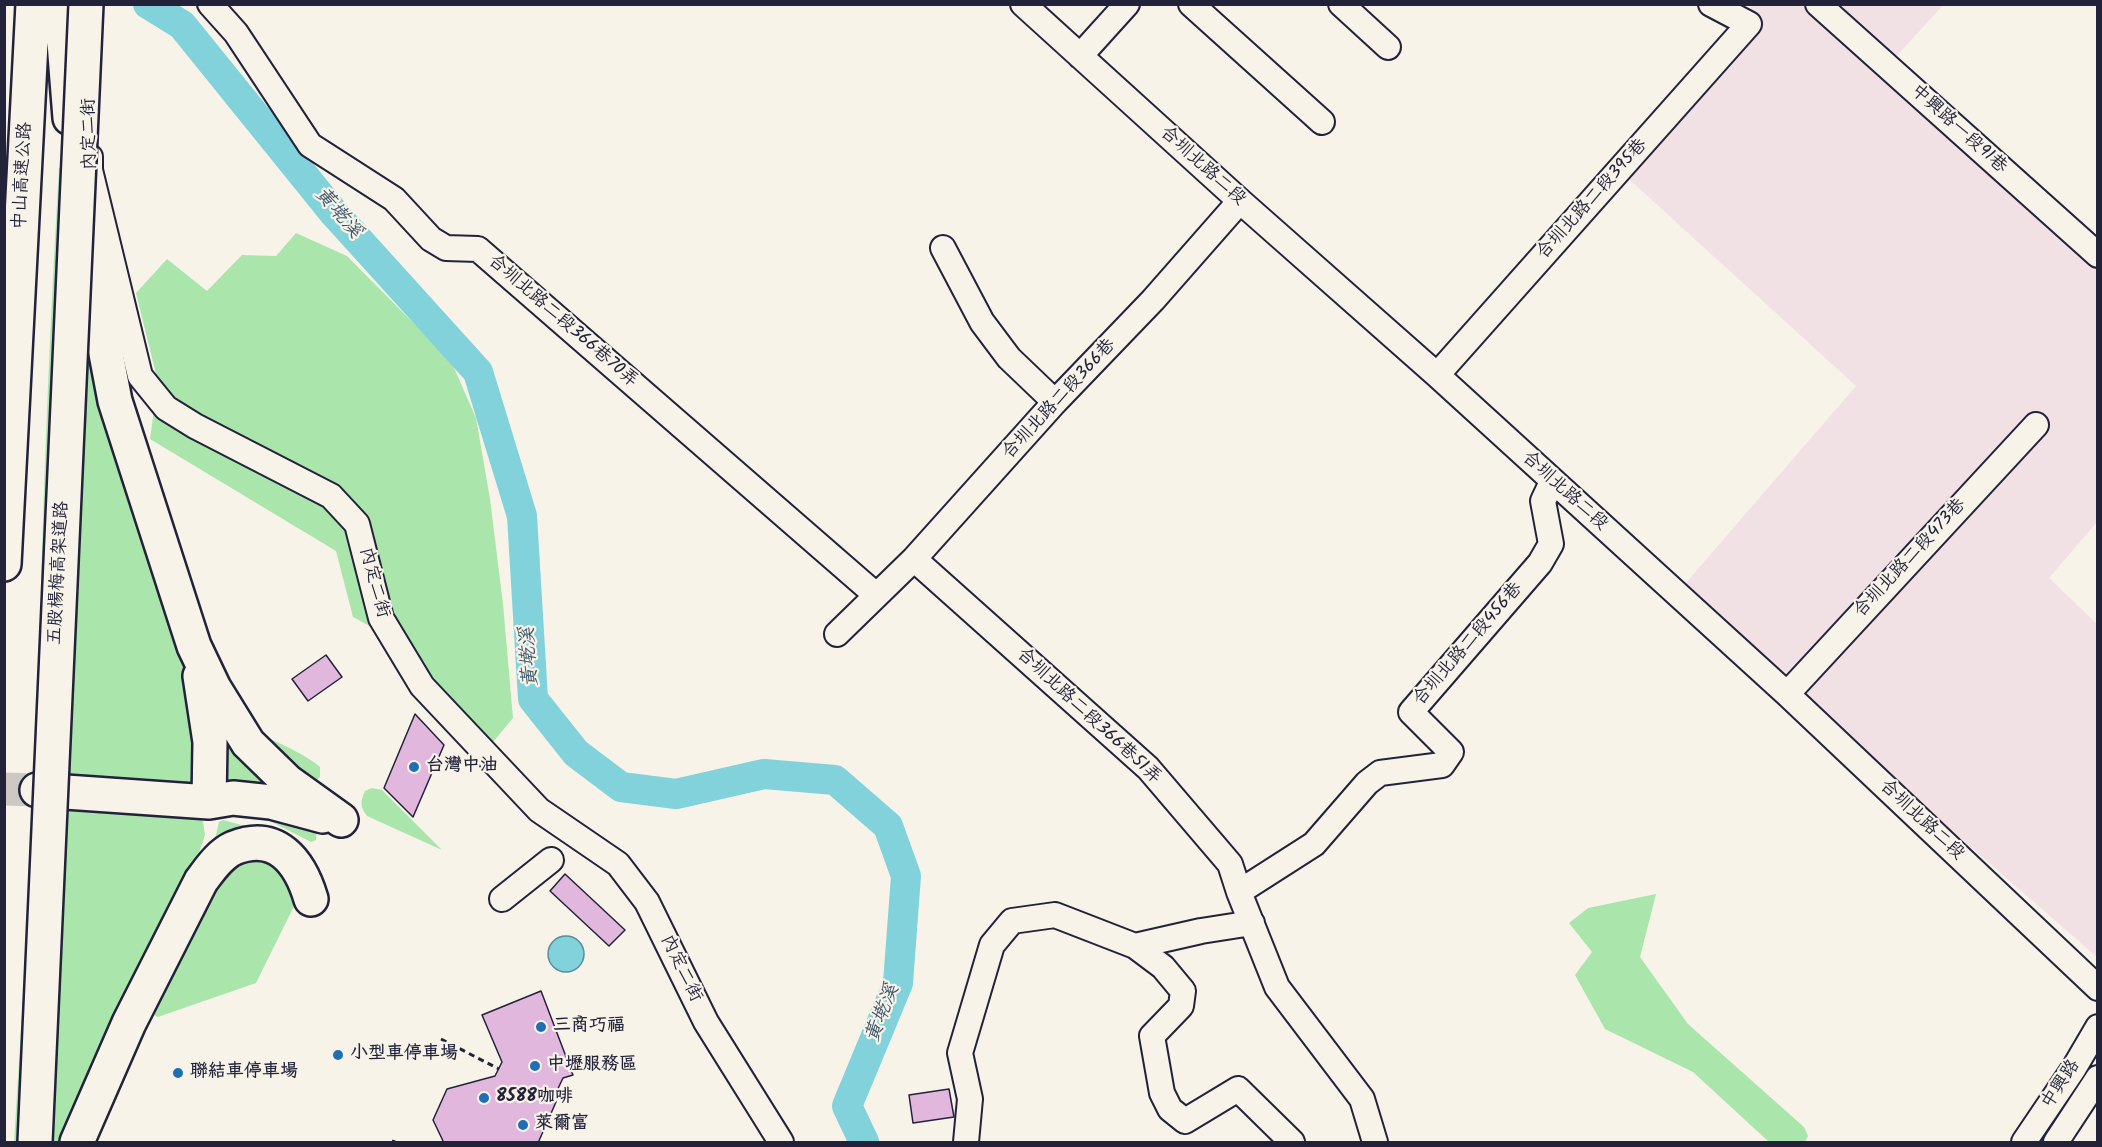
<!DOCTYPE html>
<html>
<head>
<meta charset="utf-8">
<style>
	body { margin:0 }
	#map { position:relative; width:2102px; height:1147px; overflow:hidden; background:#f7f3e8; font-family:Kalam,sans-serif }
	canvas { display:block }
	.frame { position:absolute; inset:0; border:6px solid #22223b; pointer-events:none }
</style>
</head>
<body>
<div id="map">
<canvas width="2102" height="1147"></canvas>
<div class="frame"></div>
</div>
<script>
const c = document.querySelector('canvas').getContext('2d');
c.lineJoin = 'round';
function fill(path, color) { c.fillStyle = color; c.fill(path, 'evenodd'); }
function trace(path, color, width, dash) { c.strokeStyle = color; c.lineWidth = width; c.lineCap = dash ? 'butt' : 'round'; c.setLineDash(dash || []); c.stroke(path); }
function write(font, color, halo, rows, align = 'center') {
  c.font = font + ' Kalam,"LXGW WenKai TC",sans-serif'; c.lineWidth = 4.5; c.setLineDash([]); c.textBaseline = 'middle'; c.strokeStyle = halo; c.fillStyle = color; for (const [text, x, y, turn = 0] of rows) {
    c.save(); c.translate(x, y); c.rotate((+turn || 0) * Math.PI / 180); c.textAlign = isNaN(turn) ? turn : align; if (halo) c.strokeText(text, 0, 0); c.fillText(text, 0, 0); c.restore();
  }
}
const built = new Path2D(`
	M1750 5H1810L2097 265V522L2049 578 2097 624V957L1678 592 1856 386 1620 171 1754 20Z
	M1832 5H1943L1893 60Z`);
const green = new Path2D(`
	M59 168H64L161 582 199 716 193 787 37 777C40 574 47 371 59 168Z
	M296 233 347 256 451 361 476 418 490 499 503 604 513 718 493 742 375 629 353 617 336 551 150 439 158 382 136 293 167 259 207 291 242 255 276 256Z
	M222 727 280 790 233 789 225 782Z
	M254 734C268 736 310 757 320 767V777L313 784Z
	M372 788 382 790 442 850 367 816C360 807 360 802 365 791Z
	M35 801 199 814 203 822 205 835 186 891 69 1142H14Z
	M245 811 317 829 316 840 311 842 274 823Z
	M223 820 260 830 213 848 219 822Z
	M245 853 279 861 299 896 256 983 158 1017 150 1013 211 886Z
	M1656 894 1640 957 1688 1024 1804 1127 1808 1136 1805 1142H1769L1693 1072 1605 1029 1575 975 1592 952 1569 923 1588 908Z`);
const water = new Path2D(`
	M548 954a18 18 0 1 1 36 0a18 18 0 1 1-36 0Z`);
const river = new Path2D(`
	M148 4 182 25 334 213 478 372 522 516 533 699 576 753 621 787 676 794 764 774 835 780 888 826 906 876 898 983 847 1106 864 1142`);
const building = new Path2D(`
	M326 655 342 677 308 701 292 679Z
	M415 714 444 745 413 817 384 788Z
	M565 874 625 930 609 946 550 891Z
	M541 991 573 1075 563 1078 554 1097 556 1102 538 1143H444L433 1120 447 1089 495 1076 502 1062 482 1015Z
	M949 1089 954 1117 913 1123 909 1095Z`);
const highwayTunnel = new Path2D(`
	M4 789 37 790`);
const path = new Path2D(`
	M441 1039 499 1069
	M392 1141 395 1142`);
const minor = new Path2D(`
	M210 4 236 33 310 145 394 199 431 239 446 248 478 249 876 595
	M1023 4 1240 201 1437 375 1787 694 2098 988
	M1191 4 1322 122
	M1341 4 1388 47
	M1711 4 1749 24
	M1818 4 2098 255
	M1080 56 1127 4
	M90 157V170L140 376 166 408 195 426 331 496 357 524 381 618 422 686 539 810 618 864 647 902 706 1022 781 1142
	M943 248 982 322 1009 358 1055 402
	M1437 375 1749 24
	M914 559 1148 768 1230 864 1239 892 1277 987 1362 1099 1375 1142
	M837 634 914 559 1055 402 1153 300 1240 201
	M1787 694 2036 425
	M1239 892 1314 844 1367 783 1380 773 1442 765 1451 752 1411 712 1540 563 1551 544 1543 501 1552 482
	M502 899 551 860
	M1135 946 1163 967 1183 991 1181 1006 1152 1036 1162 1093 1170 1109 1185 1121 1238 1089 1292 1142
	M966 1142 970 1099 960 1053 992 945 1012 921 1055 915 1135 946 1201 931 1252 923
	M2024 1142 2074 1068 2098 1027
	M2056 1142 2098 1078`);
const highway = new Path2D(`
	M61 4 70 118
	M83 232 115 401 194 646 214 688 248 743 288 782 341 820
	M4 564 33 4
	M200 676 210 742 209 802
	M37 790 209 802 233 798 271 802 323 816
	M77 1142 129 1023 201 881C210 869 220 854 234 848 277 831 300 862 311 899`);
const highwayBridge = new Path2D(`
	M35 1142C50 763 71 384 86 4`);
const markers = [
	[414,767,6,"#1f6fb2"],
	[541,1027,6,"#1f6fb2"],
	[338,1055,6,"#1f6fb2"],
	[535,1066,6,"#1f6fb2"],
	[178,1073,6,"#1f6fb2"],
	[484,1098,6,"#1f6fb2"],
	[523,1125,6,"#1f6fb2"]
];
const streetNames = [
	["中興路一段91巷",1958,130,42],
	["內定二街",91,134,-91],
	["合圳北路二段",1202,167,42],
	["中山高速公路",24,176,-87],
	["合圳北路二段395巷",1593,200,-48],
	["合圳北路二段366巷70弄",562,322,41],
	["合圳北路二段366巷",1060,400,-47],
	["合圳北路二段",1564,492,42],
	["合圳北路二段473巷",1911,559,-47],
	["五股楊梅高架道路",60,573,-87],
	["內定二街",373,583,75],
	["合圳北路二段456巷",1469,645,-49],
	["合圳北路二段366巷51弄",1088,717,43],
	["合圳北路二段",1921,821,43],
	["內定二街",680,969,64],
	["中興路",2062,1085,-57]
];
const poiNames = [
	["台灣中油",426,767],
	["三商巧福",553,1027],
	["小型車停車場",350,1055],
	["中壢服務區",547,1066],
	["聯結車停車場",190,1073],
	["8588咖啡",496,1098],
	["萊爾富",535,1125]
];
const waterNames = [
	["黃墘溪",337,214,49],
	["黃墘溪",531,657,-94],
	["黃墘溪",884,1014,-69]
];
fill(built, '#f1e1e5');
fill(green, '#aae6ac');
fill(water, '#81d2db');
trace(water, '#5b8c9b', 1.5);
trace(river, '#81d2db', 30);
fill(building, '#e2b7dd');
trace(building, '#22223b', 1.5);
trace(highwayTunnel, '#ccc9c5', 33, [33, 16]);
trace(minor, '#22223b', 28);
trace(highway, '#22223b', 38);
trace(path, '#22223b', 3, [6, 4.5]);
trace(minor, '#f7f3e8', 24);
trace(highway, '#f7f3e8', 33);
trace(highwayBridge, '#22223b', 38, []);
trace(highwayBridge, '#f7f3e8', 33);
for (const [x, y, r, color] of markers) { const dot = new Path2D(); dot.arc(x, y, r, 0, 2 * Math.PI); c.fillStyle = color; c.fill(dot); trace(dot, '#f7f3e8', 2); }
write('18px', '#22223b', '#f7f3e8', streetNames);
write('bold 18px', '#22223b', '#f7f3e8', poiNames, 'left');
write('italic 20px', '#3e576b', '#f7f3e8', waterNames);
</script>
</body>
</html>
